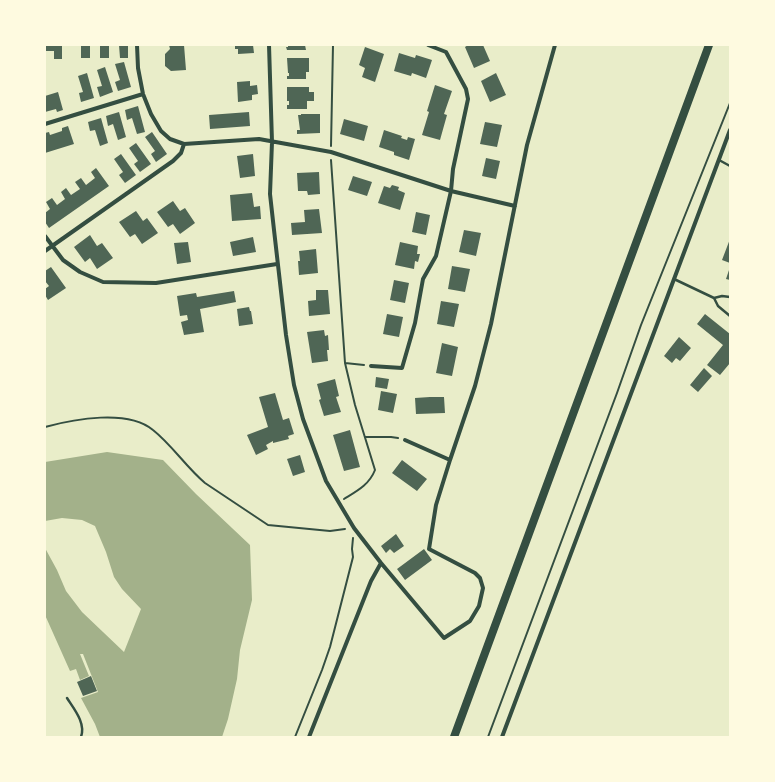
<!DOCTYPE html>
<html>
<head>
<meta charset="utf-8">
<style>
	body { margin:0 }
	#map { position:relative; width:775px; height:782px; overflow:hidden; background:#e9edc9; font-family:"Space Grotesk",sans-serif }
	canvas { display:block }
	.frame { position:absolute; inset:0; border:46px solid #fefae0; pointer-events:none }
</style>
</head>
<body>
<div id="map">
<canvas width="775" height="782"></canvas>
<div class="frame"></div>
</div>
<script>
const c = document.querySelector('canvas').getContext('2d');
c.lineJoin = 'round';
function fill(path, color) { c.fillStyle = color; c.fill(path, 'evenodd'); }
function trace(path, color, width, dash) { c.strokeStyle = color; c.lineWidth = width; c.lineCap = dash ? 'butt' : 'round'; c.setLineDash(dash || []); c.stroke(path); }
const water = new Path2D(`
	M107 452 163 460 196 494 250 545 252 600 240 650 237 679 228 719 222 737H100L95 724 81 698 98 692 83 654H80L89 676 80 680 76 669 70 671 45 615V548L57 570 66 591 82 612 124 652 141 609 122 589 114 577 106 552 95 526 82 520 62 518 45 521V462Z`);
const building = new Path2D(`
	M45 45H62V59H54V51H45Z
	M81 45H90V58H81Z
	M100 45H109V58H100Z
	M119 45H128V58H120Z
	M169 45H184L186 70 171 71 165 66V54L170 49Z
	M235 45H253L254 53 238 54V49H235Z
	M288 45H305L306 50H287L286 47H288Z
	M468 45H483L490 61 474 68 465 47Z
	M365 47 384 54 375 82 362 77 365 68 359 65Z
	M399 53 415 58 416 55 432 60 426 78 412 73 411 76 394 71Z
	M287 58H309V72H306V79H287V76H289V73H288Z
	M124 62 131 87 118 91 115 82 120 80 115 64Z
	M105 67 113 92 100 97 97 87 102 86 97 70Z
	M87 73 94 98 81 102 79 93 83 92 78 76Z
	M496 73 506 95 490 102 481 81Z
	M250 81V86L257 85 258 94 252 95V100L238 102 237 82Z
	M435 85 452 91 444 114 447 115 440 140 422 135 429 112 427 111Z
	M287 87H309V92H314V101H307V109H287V105H289V101H287Z
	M58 92 63 110 57 112 56 109 45 112V96Z
	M138 106 145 132 137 134 132 118 127 120 125 110Z
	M119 112 126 137 118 140 113 124 108 126 106 116Z
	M249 112 250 126 210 129 209 115Z
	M301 114H320V133L297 134V130H300L298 115H301Z
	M101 118 108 143 100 146 95 130 90 131 88 122Z
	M344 119 368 126 364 141 340 134Z
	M485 122 502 125 497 147 480 144Z
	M68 126 74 144 45 153V133L49 132 50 135 62 131V128Z
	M384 130 402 136 401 138 407 140 408 137 415 139 409 160 394 155V152L379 147Z
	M152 132 167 154 156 162 151 154 155 151 145 137Z
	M136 143 151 164 140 172 134 164 138 161 129 148Z
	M121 154 136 175 125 183 119 175 123 172 114 159Z
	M253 154 255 176 240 178 237 156Z
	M486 158 500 161 496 179 482 176Z
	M96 168 109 186 49 228 45 222V213L50 209 46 202 52 198 57 205 65 199 61 192 66 188 71 195 80 189 75 182 81 178 86 185 95 178 91 172Z
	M319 172 320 194 308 195 307 191H298L297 173Z
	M353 176 372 182 367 196 348 190Z
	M392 185 399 187 398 190 405 193 400 210 378 203 384 186 390 188Z
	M252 193 254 207 260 206 261 219 232 221 230 195Z
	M173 201 180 211 185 208 195 223 180 234 173 224 168 227 157 212Z
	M319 209 322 233 292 235 291 223 305 222 304 210Z
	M136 211 143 221 147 218 158 233 142 244 135 234 130 237 119 222Z
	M416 212 430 215 426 235 412 232Z
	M464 230 481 233 476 256 459 252Z
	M90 235 97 246 102 243 113 258 97 269 90 258 85 262 74 247Z
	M253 237 256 252 233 256 230 242Z
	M730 239V263L722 260Z
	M188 242 191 262 177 264 174 243Z
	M400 242 418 246 417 254H420L418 262 415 261 414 269 395 265Z
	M316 249 318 273 299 275 298 261H300L299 251Z
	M452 266 470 269 465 292 448 289Z
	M51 267 66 288 48 300 45 295V289L49 286 45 281V271Z
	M730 267V280L726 279Z
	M394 280 409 283 405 303 390 300Z
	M316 290H328L330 314 309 316 308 301 316 300Z
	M234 291 236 302 200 309 204 332 184 335 181 322 188 320 187 315 180 316 177 296 196 293 197 297Z
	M441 301 459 304 454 327 437 324Z
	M249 307 250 311H251L253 324 239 326 237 309Z
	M387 314 403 317 399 337 383 334Z
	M705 314 730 334V363L720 375 707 365 723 345 697 324Z
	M324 330 325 336 328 335 329 350H327L328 361 312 363 307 332Z
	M679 337 691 348 680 361 676 358 672 363 664 356Z
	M442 343 458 347 452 376 436 373Z
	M704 368 712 376 698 392 690 385Z
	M376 377 389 379 387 389 375 387Z
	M335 379 339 396 336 397 341 412 324 416 319 400 321 399 317 384Z
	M381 391 397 394 393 413 378 410Z
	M275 393 283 420 289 418 294 434 288 436 289 439 273 443V441L266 445 268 449 256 455 247 435 268 427 259 397Z
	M430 397H444L445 413 416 414 415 398Z
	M350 430 360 467 344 471 333 435Z
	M300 455 305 472 293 476 287 459Z
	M402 460 427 479 417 491 392 473Z
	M396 534 404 546 394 553 390 549 386 553 381 546Z
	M424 549 432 560 405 580 397 569Z
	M91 676 97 691 83 696 77 682Z`);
const path = new Path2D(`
	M331 146 333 45
	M331 160 345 363 355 405 375 470C369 485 357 491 344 499
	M345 363 364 365
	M45 427C74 419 128 409 153 430 172 445 186 467 205 483L268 525 330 531 345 529
	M366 437H391L398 438
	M295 737 322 670 330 647 353 557 352 549 353 538
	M488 737 617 393 641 325 730 103`);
const service = new Path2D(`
	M719 160 730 166
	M674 279 714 298 722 296 730 297
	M714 298 718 306 730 316
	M67 698C74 709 86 723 81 737`);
const minor = new Path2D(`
	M137 45 138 68 143 94 151 114 161 131 170 139 184 144 259 139 331 152 451 191 515 206
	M269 45 272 142 270 194 274 230 286 335 294 385 303 419 326 481 354 528 381 563 444 638 470 621 479 606 483 588 480 578 475 573 429 549 436 505 450 460
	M45 124 143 94
	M45 236 63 260 80 272 103 282 156 283 277 264
	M45 251 173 161 181 153 184 144
	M371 366 402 368 415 323 423 279 436 256 451 191 453 169 468 99 466 89 446 52 428 45
	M405 440 450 460 475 386 491 324 527 145 555 45
	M309 737 371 581 381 563
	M502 737 730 130`);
const secondary = new Path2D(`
	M454 737 709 45`);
fill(water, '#a3b18a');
fill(building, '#4f6655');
trace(path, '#344e41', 2);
trace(service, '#344e41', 2.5);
trace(minor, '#344e41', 4);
trace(secondary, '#344e41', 8);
</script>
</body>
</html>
